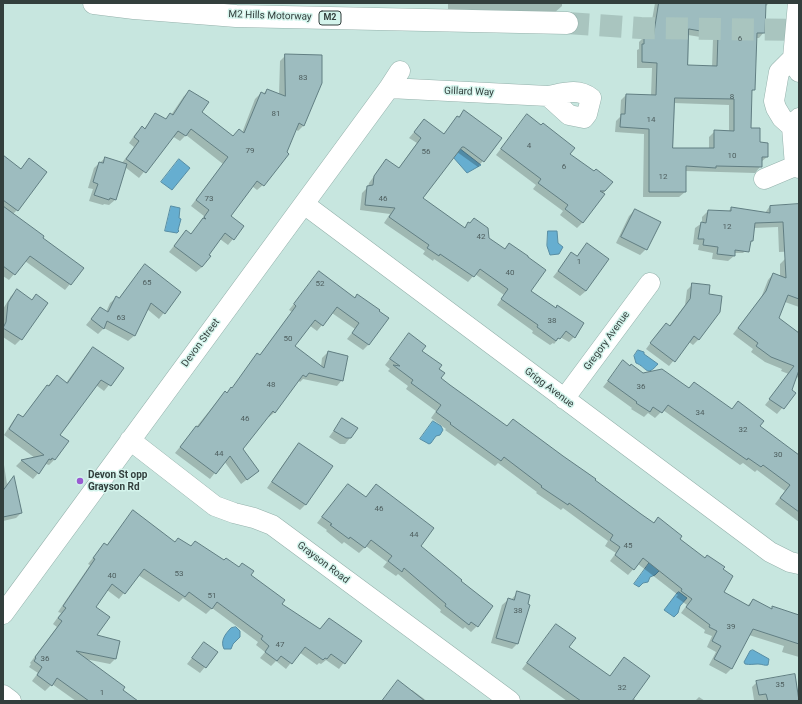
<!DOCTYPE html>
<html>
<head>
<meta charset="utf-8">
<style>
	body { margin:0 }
	#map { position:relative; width:802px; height:704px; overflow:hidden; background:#c7e6df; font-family:Roboto,sans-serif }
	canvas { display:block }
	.frame { position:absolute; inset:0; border:4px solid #333f3d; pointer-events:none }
</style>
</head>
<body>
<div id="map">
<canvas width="802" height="704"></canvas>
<div class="frame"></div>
</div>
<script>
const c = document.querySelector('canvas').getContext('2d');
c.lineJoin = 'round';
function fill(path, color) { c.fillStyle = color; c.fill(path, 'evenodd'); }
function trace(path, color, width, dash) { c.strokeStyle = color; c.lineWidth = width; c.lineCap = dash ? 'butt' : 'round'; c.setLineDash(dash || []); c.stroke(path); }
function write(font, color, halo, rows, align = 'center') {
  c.font = font + ' Roboto,sans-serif'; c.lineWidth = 3; c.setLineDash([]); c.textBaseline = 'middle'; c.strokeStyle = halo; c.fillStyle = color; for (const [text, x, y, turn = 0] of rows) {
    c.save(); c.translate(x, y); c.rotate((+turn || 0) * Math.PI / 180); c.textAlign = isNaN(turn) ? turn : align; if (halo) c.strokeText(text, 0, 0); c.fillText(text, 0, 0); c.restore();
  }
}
const water = new Path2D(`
	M459 148 481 165 467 173 453 157Z
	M179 159 190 168 172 190 161 182Z
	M171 206 180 208 179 218 181 219 178 230 179 231 177 233 165 231Z
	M548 231H557L558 243 563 247 559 254 550 255 547 246Z
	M638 350 644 352V354L658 364C646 378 647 367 636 363L634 356Z
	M433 421 441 426 443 430 440 435 436 436 431 443 429 444 420 439Z
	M650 562 660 570 655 575 650 577 648 582 643 583 639 587 634 584Z
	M679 592 687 598 680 606 678 613 674 617 664 610 677 593Z
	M236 627 240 631V637L233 644 231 649H224C220 641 225 634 231 628Z
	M753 650 769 659 768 665C764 666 763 664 758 664 754 664 750 665 745 664L744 662 750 651Z`);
const shadow = new Path2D(`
	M448 3H562V6L553 14 448 13Z
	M655 3H769L765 7 764 32 759 38H756L754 89 750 93V129L767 157 761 162 760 167 755 173 685 171V192L679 197H643L644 134 615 132 616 121 620 117 621 100 626 95 651 96 652 68H637V50L639 49V42L644 37H649ZM688 35 713 39 712 67 687 66ZM674 103 729 105V132L715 131 709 137V149H672Z
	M286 55 304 125 298 131 295 129 263 185 257 190 252 186 230 217 233 239 228 245 220 239 208 255 202 267 196 272 169 252 181 237 189 238 200 224 199 223 204 216 191 206 223 164 186 135 180 141 172 136 139 178 125 167 115 200 109 205 104 204 103 205 89 201 93 189 88 188 94 168 105 158 122 163 134 147 129 143 136 133 142 128 144 129 156 114 165 120 170 114 171 115 184 96 190 91 201 112 233 137 242 133 255 99 261 93 263 94 267 90 279 95 280 61Z
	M465 111 501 138 478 167 457 152 422 198 464 228 468 223 504 250 510 244 530 291 555 309 558 306 574 337 569 342 560 337 554 344 553 343 550 345 532 333 533 331 497 305 504 295 475 274 468 282 434 259 433 261 423 254 425 251 384 223 390 214 360 210 362 193 368 187 369 183 386 160 398 169 417 143 409 138 424 120 443 135 452 123Z
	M527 115 569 154 605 191 583 222 577 228 560 215 563 211 533 189 536 185 496 155Z
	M3 156 21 169 29 160 17 210 13 214 42 238 83 268 65 290 25 261 9 280 3 276Z
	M799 205V251L779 252 778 227 754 228 752 241 749 244V247L743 253H734V256L728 261 712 259 713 253 698 250 699 245 693 244 695 228 702 223V217L708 211 728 212 731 208 765 213 770 206Z
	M635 210 646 249 640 255 616 243 629 216Z
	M587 244 586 291 580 296 553 277 571 254 576 257Z
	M785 259 799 264V307L785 302 778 319 799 335V378L781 371 782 369 765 362 751 352 753 349 733 334 761 298 768 280 773 274 780 277V264Z
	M319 272 354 298 357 295 369 344 363 350 347 339 355 329 332 313 317 331 309 325 293 347 321 367 322 358 328 352 342 380 337 386 303 379 300 382 298 380 275 412 269 417 268 416 242 449 258 471 241 484 224 461 210 479 175 453 220 398 232 389 259 356 292 312 289 310Z
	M693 284 708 295 699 339 693 345 689 342 669 366 646 349 661 329 666 324 669 326 685 305 687 290Z
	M17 291 31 301 36 295 21 339 15 345 3 337V309L11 296Z
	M180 292 159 319 147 309 134 336 128 341 104 328 98 334 86 325 100 308 106 312 110 303 116 298 118 299Z
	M409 334 421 351 438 369 440 378 507 427 593 480 653 523 658 518 678 539 705 559 722 569V592L747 606 753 600 771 609 773 607 799 616V657L782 652 784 646 749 635 732 668 726 674 709 665 716 652 707 647 712 636 704 633 705 630 681 613 687 605 676 597 678 595 638 564 628 575 610 561 616 553 605 546 608 541 563 508 561 510 536 493 537 492 498 463 495 466 445 430 446 429 431 418 436 411 406 389 408 386 388 371 390 369 385 365Z
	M94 348 122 369 104 391 96 385 58 435 67 442 54 460 49 465 46 464 33 479 16 466 21 461 35 458 4 435 13 421 18 416 22 418 42 392 57 376 66 383 88 353Z
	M623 362 643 374 689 389 732 410 759 427 799 457V522L775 504 785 491 757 470 755 472 743 463 740 465 663 410 655 418 648 413 644 417 631 409 632 408 603 387Z
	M782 384 795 393 777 414 765 405Z
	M342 419 350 438 345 444H340L329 437Z
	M299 444 331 466 305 505 300 510 267 488 294 449Z
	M4 465 7 484 13 478 21 513 16 518 3 521Z
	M377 485 477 626 471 632 465 627 463 629 440 612 441 610 398 574 396 576 383 567 387 562 366 546 359 553 344 542 342 544 326 531 327 530 317 523 342 491 365 498Z
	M133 512 175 543 190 547 224 561 250 575 281 604 320 630 329 619 360 641 339 669 326 660 321 664 319 663 317 665 299 652 286 669 276 661 271 666 260 658 265 652 256 645 258 642 212 608 206 614 183 598 179 602 138 575 119 599 107 590 94 607 96 636 116 658 110 664 85 659 121 690 123 701H76L52 684 45 691 32 681 38 673 29 667 31 664 30 663 57 627 53 624 61 613 58 612 90 565 88 564 104 544 106 546Z
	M517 593 518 643 512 649 491 643 502 605 508 600H511Z
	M556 625 568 647 609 677 624 659 633 698 637 701H567L522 669Z
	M204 643 217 652 200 673 187 664Z
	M398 681 411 691 412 690 427 701H382Z
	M757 682 799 701H756V700H754L752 687Z
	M699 697 705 701H695Z`);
const building = new Path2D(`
	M659 3H766L765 33H757L755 90H752L751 128H760V142L768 143V157H762V167L716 166V168L686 166V192H649V129L620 127 621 114H625L626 94 656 95 657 63 642 62V44H644V36H653ZM689 29 718 34 717 66 688 65ZM675 98 734 99V131L714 130V148H673Z
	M285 54 322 55V83L304 126 299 123 287 152 289 154 264 186 257 181 231 216 244 226 234 240 225 233 209 255 211 256 202 267 174 246 186 230 191 234 203 218 206 219 204 217 209 210 196 200 228 157 191 129 186 136 178 131 146 173 126 159 139 141 134 137 142 126 145 129 155 113 166 119 170 113 173 115 189 90 209 102 202 112 233 136 239 129 244 133 261 92 265 94 267 89 285 96Z
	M464 110 502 138 484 162 464 147H462L423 198 465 228 468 222 470 223 474 218 488 228 489 238 505 249 509 243 528 256V257L546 270 531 291 556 308 557 305 584 323 575 338 566 331 560 339 558 338 556 341 537 327 538 325 501 299 508 289 480 269 474 277 440 254 439 256 427 248 429 245 389 217 395 208 365 205 367 186 373 185 374 176 386 159 399 168 421 138 414 132 424 119 444 134 457 116 459 117Z
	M527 114 541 125 543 123 575 148 570 154 594 171 596 169 613 182 605 191H600L605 194 583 223 565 209 568 205 538 183 541 179 501 149Z
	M3 155 21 169 29 158 47 172 18 211 3 200Z
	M105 157 127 164 116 200 110 198 109 200 94 195 98 184 93 182 99 162 103 163Z
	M799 204V299L788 295 779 318 799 333V370L792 390 796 393 784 409 769 399 794 366 771 357 756 346 758 343 738 328 766 291 773 273 786 278 783 222 755 223 753 241H751L749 252 735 250V256L717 254 718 247 703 245 704 239H698L701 222 706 223 708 210 731 211V207L770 213V206Z
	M3 206 44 236 43 238 84 268 71 285 30 256 15 275 3 266Z
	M635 209 661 222 647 250 621 237Z
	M587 243 609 259 586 291 558 271 571 252 577 256Z
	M145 264 181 292 165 314 151 303 135 336 107 321 104 329 91 319 100 307 108 312 116 296 119 298Z
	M319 271 355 298 357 294 380 310 379 311 389 318 369 345 352 333 359 323 337 307 323 326 315 320 295 346 324 368 328 351 348 356 343 381 309 373 306 377 303 375 275 413 273 411 243 449 259 471 247 480 230 456 216 474 180 447 196 426 198 427 225 391 227 393 231 387 232 388 257 353 260 355 296 306 294 304Z
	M692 283 710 285 709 294 722 296 720 312 699 340 694 336 675 362 650 343 666 323 670 326 690 299Z
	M17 289 32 300 36 294 48 303 22 340 3 328 6 322 8 303Z
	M409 333 426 346 422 351 442 365 439 369 445 373 441 378 450 385 507 426 513 419 563 456 596 479 595 480 641 514 654 523 658 517 682 536 680 539 705 558 707 555 725 567 723 569 733 576 724 592 749 606 753 599 772 609V606L799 615V644L753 629 732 669 714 659 721 646 712 641 717 631 709 627 710 625 686 607 692 599 681 591 682 589 643 558 634 570 615 555 620 547 610 540 613 535 569 503 568 505 541 487 542 486 504 457 501 461 450 424 451 423 436 412 441 405 411 383 413 380 393 365 400 366 390 359Z
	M93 347 124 368 111 386 101 380 60 435 69 441 55 460 52 458 51 460 49 459 39 474 21 460 44 455 9 429 18 414 23 417 47 385 49 386 57 375 67 383Z
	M623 360 630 366 631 364 643 373 662 369 689 388 694 382 732 409 738 401 764 421 760 426 799 455V512L780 498 790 485 763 465 761 467 748 458 747 460 668 405 662 413 653 407 650 412 636 403 637 402 608 381Z
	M342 418 358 428 351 438H346L334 431Z
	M299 443 333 466 306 505 272 482Z
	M14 476 22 513 3 517V491Z
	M348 484 366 497 376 484 434 528 421 546 462 580 461 581 493 606 478 627 471 622 469 625 445 606 446 604 404 568 402 572 388 561 392 556 371 540 365 548 350 537 349 539 330 525 332 524 322 517Z
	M133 510 175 542 178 538 191 546 195 541 224 560 226 558 239 567 242 563 254 571 251 575 285 600 282 604 320 629 329 618 362 641 345 664 331 654 327 659 325 658 323 660 305 647 292 664 281 656 277 661 265 652 269 646 261 639 263 636 217 602 212 609 189 592 185 597 144 569 125 594 112 584 96 607 110 617 97 635 120 641 116 659 76 651 125 687 123 690 138 701H89L57 678 52 686 37 675 42 667 34 661 36 658 35 657 62 621 58 618 66 608 63 606 95 559 93 558 104 543 107 545Z
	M517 591 530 595 528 604 530 605 518 644 496 638 508 598 514 600Z
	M556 624 576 638 569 647 610 676 624 657 650 676 632 701H581L527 663Z
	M204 642 218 652 206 668 192 658Z
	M795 674 799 701H768L766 694 759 695 756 681Z
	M398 680 425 701H382Z`);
const motorwayTunnel = new Path2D(`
	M567 23 641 28 799 30`);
const minor = new Path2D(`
	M798 3 793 58 799 72
	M793 58 779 72 774 101 776 108 782 118 792 127 799 118
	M389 88 548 96C564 93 578 88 591 98L587 114 584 118 569 115 548 96
	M792 127 795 166 799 168
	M764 179 795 166
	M304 204 770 552 790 562 799 564
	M564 399 650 283
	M130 440 215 506 234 513 254 518 272 525 510 701
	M3 614 389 88 400 71
	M3 695 11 701`);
const motorway = new Path2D(`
	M94 3 134 8 236 16 567 23`);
const markers = [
	[80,481,4,"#995bd1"]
];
const numberNames = [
	["6",740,39],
	["83",303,78],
	["8",732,97],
	["81",276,114],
	["14",651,120],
	["4",529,146],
	["79",250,151],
	["56",426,152],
	["10",732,156],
	["6",564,167],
	["12",663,177],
	["73",209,199],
	["46",383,199],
	["12",727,227],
	["42",481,237],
	["1",579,262],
	["40",510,273],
	["65",147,283],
	["52",320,284],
	["63",121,318],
	["38",552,321],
	["50",288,339],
	["48",271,385],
	["36",641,387],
	["34",700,413],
	["46",245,419],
	["32",743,430],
	["44",219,454],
	["30",778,455],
	["46",379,509],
	["44",414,535],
	["45",628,546],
	["53",179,574],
	["40",112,576],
	["51",212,596],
	["38",518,611],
	["39",731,627],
	["47",280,645],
	["36",45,659],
	["35",780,685],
	["32",622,688],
	["1",102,693]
];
const shields = [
	[330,18,22]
];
const shieldNames = [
	["M2",330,18]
];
const streetNames = [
	["M2 Hills Motorway",270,16,2],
	["Gillard Way",469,92,2],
	["Gregory Avenue",607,341,-54],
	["Devon Street",201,343,-54],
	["Grigg Avenue",549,388,37],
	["Grayson Road",323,563,37]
];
const poiNames = [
	["Devon St opp",88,475],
	["Grayson Rd",88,487]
];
fill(water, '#66aed0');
trace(water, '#578da4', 1);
fill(shadow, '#0003');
fill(building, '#9dbcbf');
trace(building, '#617e82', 1);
trace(motorwayTunnel, '#a9c5bf', 22, [22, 11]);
trace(minor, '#94b1ab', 21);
trace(motorway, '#94b1ab', 23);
trace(minor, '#fff', 20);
trace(motorway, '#fff', 22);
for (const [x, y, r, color] of markers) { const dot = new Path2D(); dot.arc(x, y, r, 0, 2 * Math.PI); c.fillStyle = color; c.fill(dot); trace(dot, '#d4f4ec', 1.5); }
write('8px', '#4e5e5e', null, numberNames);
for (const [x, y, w] of shields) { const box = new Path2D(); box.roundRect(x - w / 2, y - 7, w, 14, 3); c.fillStyle = '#d4f4ec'; c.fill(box); trace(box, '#333f3d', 1); }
write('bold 9px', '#333f3d', null, shieldNames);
write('10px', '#333f3d', '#d4f4ec', streetNames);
write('bold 10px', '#333f3d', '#d4f4ec', poiNames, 'left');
</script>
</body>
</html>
